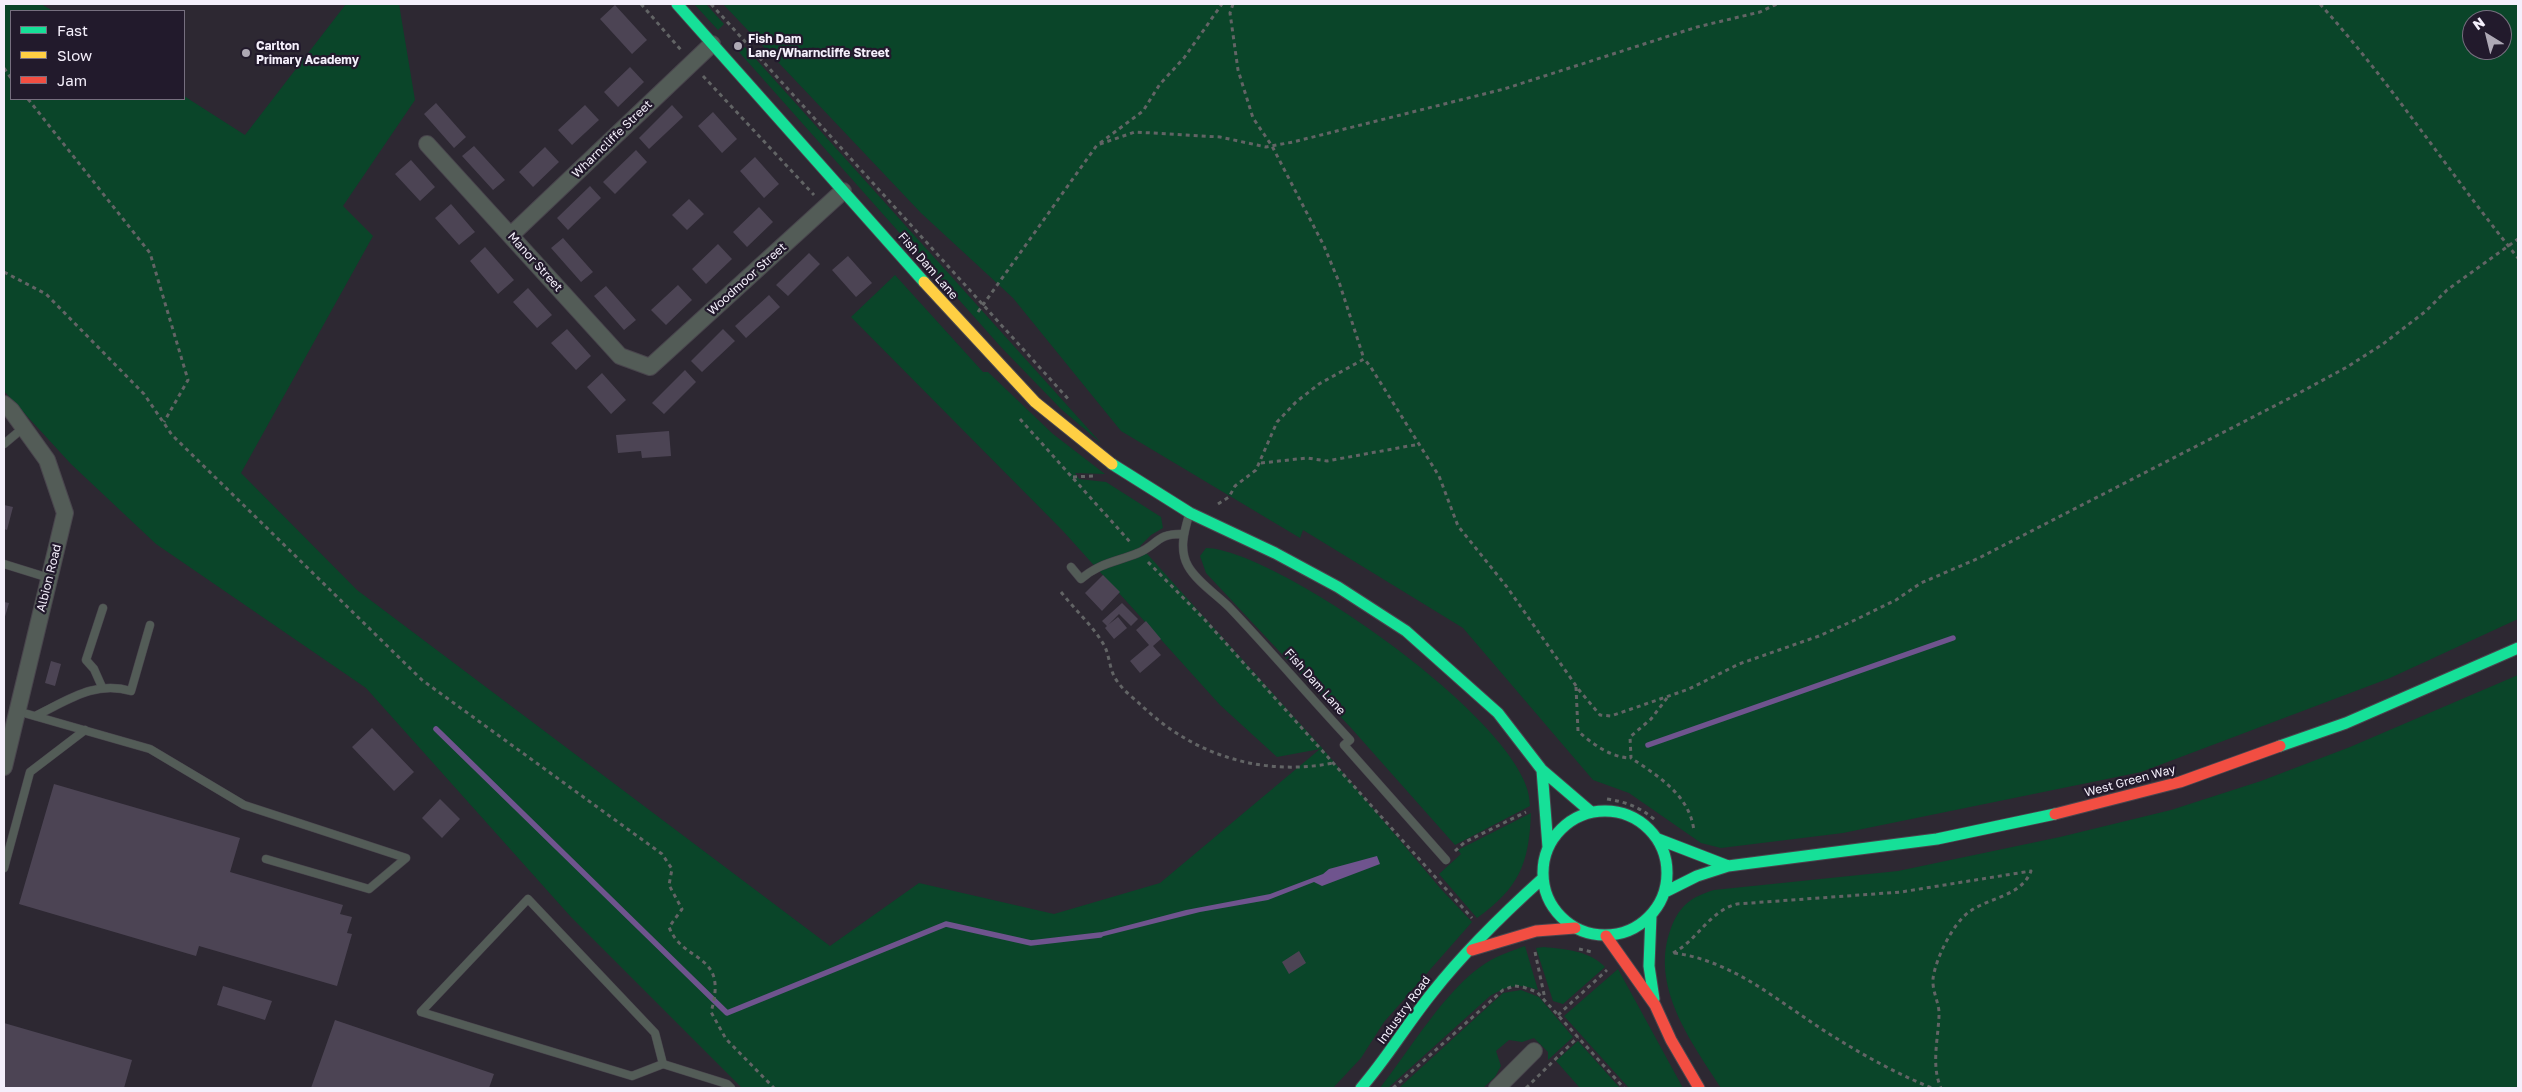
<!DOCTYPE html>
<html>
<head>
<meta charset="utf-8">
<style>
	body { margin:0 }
	#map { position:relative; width:2522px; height:1092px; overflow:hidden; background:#2d2832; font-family:"Golos Text",sans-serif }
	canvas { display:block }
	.frame { position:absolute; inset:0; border:5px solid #f4effb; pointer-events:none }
	.legend { position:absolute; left:10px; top:10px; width:175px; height:90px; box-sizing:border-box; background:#221a2c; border:1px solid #766f7f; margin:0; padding:6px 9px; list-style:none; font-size:15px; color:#f4effb }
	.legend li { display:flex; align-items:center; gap:10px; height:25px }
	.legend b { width:25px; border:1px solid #766f7f }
	.north { position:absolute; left:2462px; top:10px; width:50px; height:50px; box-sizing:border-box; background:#221a2c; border:1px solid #766f7f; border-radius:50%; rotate:324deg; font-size:14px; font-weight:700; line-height:20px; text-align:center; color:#f4effb }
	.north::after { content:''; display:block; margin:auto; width:18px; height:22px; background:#aea9b5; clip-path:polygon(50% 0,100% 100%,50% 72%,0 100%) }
</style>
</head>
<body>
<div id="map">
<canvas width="2522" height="1092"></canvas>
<div class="frame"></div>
<ul class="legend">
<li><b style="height:6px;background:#16e098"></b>Fast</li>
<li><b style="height:6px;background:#ffcf43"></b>Slow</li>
<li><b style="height:6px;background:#f24e42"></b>Jam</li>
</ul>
<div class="north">N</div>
</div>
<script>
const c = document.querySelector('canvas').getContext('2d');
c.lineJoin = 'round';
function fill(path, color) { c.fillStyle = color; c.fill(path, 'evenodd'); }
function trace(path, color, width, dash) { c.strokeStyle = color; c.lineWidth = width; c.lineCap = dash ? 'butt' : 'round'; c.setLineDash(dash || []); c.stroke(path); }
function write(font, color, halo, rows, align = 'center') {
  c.font = font + ' "Golos Text",sans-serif'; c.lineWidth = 4.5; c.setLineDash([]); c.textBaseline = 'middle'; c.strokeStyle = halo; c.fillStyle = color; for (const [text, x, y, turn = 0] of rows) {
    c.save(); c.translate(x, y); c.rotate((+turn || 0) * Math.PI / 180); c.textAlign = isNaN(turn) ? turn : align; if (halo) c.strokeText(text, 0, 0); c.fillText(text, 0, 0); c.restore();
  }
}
const green = new Path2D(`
	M4 4H41L53 11H11V99H184V96L245 135 346 4H399L415 100 343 206 373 236 241 473 357 590 830 946 919 883 1054 914 1160 883 1320 749 1277 757 1220 705 1063 531 851 317 895 275 983 372H988L1053 434 1105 474 1075 473 1079 479 1106 482 1161 517 1163 528 1151 535 1140 546 1322 748 1440 888 1472 922 1384 1022 1361 1058 1333 1088H742L571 917 366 688 156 544 71 464 4 391Z
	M694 4H706L724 24 718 30Z
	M723 4H2518V619L2390 678 2141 772 1843 833 1721 848 1701 843 1629 793 1593 780 1463 628 1303 530 1300 538 1121 431 1013 298 921 213ZM2472 20H2502V50H2472Z
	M745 47 1101 443 1061 409 1000 346 739 52Z
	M1206 548C1277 549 1536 730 1530 806L1455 845 1352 729 1206 573 1200 556Z
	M2518 675V1088H1721C1691 1041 1649 986 1671 928 1680 905 1691 897 1714 890L1898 871 2060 837 2171 810 2261 781 2350 747Z
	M1531 813C1529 864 1519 888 1477 918L1439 874 1461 854 1458 850Z
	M1525 946 1538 990C1519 983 1508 985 1490 996L1388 1088H1380C1409 1051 1447 987 1486 963 1498 955 1512 951 1525 946Z
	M1544 947C1564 949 1591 951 1605 967L1563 1004 1553 1001 1536 948Z
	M1618 969 1683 1088H1629L1564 1016Z
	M1521 990 1539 997 1573 1037 1548 1060V1052L1534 1038 1522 1042 1509 1040 1496 1051 1501 1066 1495 1077 1483 1088H1399L1503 993Z
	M1578 1041 1620 1088H1580L1556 1061Z`);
const water = new Path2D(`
	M1377 856 1380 864 1322 886 1314 882 1268 900 1200 912 1100 937 1094 936 1102 932 1186 910 1270 894 1323 874 1329 869Z`);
const stream = new Path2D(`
	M436 729 727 1013 946 924 1031 943 1100 935
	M1648 745 1953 638`);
const building = new Path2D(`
	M615 5 647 40 632 54 600 19Z
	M735 41 741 48 738 51 732 44Z
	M630 67 644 82 618 107 604 92Z
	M436 103 466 137 454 148 424 114Z
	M585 105 599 120 572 145 558 130Z
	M672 105 683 117 649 149 639 138Z
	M713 112 737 139 722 153 698 126Z
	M474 146 505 180 493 190 462 156Z
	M545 147 559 162 533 187 519 172Z
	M636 150 647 162 615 194 603 182Z
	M755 157 779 184 764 198 740 171Z
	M411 160 435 187 420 201 395 174Z
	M590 186 601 198 568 230 557 218Z
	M689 199 704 214 687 230 672 215Z
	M451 204 475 232 459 245 435 218Z
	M759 207 773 222 747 247 733 232Z
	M563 238 593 272 581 282 551 248Z
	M718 244 732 259 706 284 692 269Z
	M485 247 514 280 498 294 470 261Z
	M809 253 820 264 788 296 776 285Z
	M848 256 872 283 856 297 832 270Z
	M678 285 692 300 666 325 651 310Z
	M606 286 636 320 624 330 594 296Z
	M528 288 552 315 537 328 513 302Z
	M769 295 780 307 746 338 735 326Z
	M567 329 591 356 576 370 551 343Z
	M723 329 735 341 702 372 691 361Z
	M685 370 696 382 664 414 652 403Z
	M602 373 626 400 611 414 587 387Z
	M669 431 671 456 642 458 641 451 618 453 616 435Z
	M4 505 13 507 7 530 4 529Z
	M1103 575 1120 592 1102 611 1085 593Z
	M4 602 9 603 4 620Z
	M1122 603 1138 619 1131 626 1119 614 1108 625 1118 617 1127 628 1114 639 1105 628 1107 626 1102 621Z
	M1146 621 1161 639 1153 646 1161 655 1140 673 1130 661 1149 645 1136 630Z
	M51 661 61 664 55 686 45 683Z
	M372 728 414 772 394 791 352 747Z
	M54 784 240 838 230 872 343 905 340 914 352 917 347 933 352 934 337 986 199 946 196 956 19 904Z
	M440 799 460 819 442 838 422 818Z
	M1299 951 1306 963 1289 974 1282 962Z
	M223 986 272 1001 265 1020 217 1005Z
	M335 1020 494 1074 489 1088H311Z
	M4 1023 132 1060 124 1088H4Z`);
const path = new Path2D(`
	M641 4 681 50
	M711 4 1070 401
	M1233 4 1230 13 1238 70 1253 118 1272 146 1324 246 1339 282 1364 359
	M2320 4C2392 84 2450 174 2518 258
	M4 68 11 78
	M703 76 814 195
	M28 99 150 253 188 380 164 422
	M1100 143 1143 111 1160 84 1184 58 1222 4
	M4 272 46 294 144 394 172 435 422 680 662 854 672 869 669 885 682 909 669 927C684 965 729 951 711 1012L726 1039 774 1088
	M978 312 1097 145 1135 132 1220 137 1266 147 1293 142 1504 89 1697 27 1760 12 1777 4
	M1020 419 1131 543
	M1261 463 1307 458 1327 461 1420 444
	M1073 477 1093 476
	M1218 504 1229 497 1235 486 1256 470 1277 422 1296 402 1319 384 1364 359 1370 366 1439 476 1458 526 1507 587 1579 690 1600 715 1611 716 1689 689 1739 664 1819 636 1855 620 1896 600 1921 583 1979 558 2288 399 2347 367 2383 344 2426 311 2447 290 2518 239
	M1148 562 1205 620 1472 918
	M1061 592C1075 610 1093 626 1104 645 1110 656 1109 670 1117 681 1123 690 1133 698 1141 705 1193 755 1262 777 1333 763
	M1576 687 1578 731C1592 744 1612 758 1631 758
	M1667 698 1651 719 1630 737 1631 758C1658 776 1691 796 1694 832
	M1607 799C1626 802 1640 807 1655 820
	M1455 851 1465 842 1526 812
	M1579 949 1592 952
	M1535 952 1545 999
	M1673 953C1698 940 1709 911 1737 904L1901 892 2031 871C2021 897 1989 897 1969 912 1953 923 1935 960 1933 979 1932 992 1940 1004 1939 1016 1938 1040 1931 1066 1941 1088
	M1674 953C1735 961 1781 1004 1831 1035 1863 1055 1897 1074 1932 1088
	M1558 1015 1607 970
	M1393 1088 1503 990 1514 986 1523 987 1537 992 1624 1088
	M1526 1088 1578 1037`);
const lane = new Path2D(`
	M4 444 23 428
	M1189 515C1184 532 1179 550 1188 566 1197 582 1216 594 1229 607 1270 650 1309 696 1350 740L1344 745 1446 860
	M4 564 49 578
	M1071 567 1081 579C1099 563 1116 562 1138 553 1157 546 1156 533 1183 534
	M102 687 94 669 86 660 103 608
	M17 711 150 749 244 805 406 858 369 889 266 859
	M35 716C67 701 94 680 131 691L150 625
	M4 868 30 772 85 730
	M663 1064 655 1033 528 899 421 1012 632 1076 663 1064 727 1084 731 1088`);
const street = new Path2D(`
	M427 144 620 356 650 367 843 191
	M511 235 712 44
	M4 404 11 410 47 460 65 513 4 767
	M1497 1088 1534 1051`);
const fast = new Path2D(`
	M677 4 924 282
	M1112 464 1190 513 1275 553 1338 587 1406 631 1498 713 1542 770 1591 812
	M2280 746 2346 723 2518 648
	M1542 770 1548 847
	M1543 873a62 62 0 1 1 124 0a62 62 0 1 1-124 0Z
	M1658 839 1728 866
	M1665 892 1697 876 1728 866 1937 839 2055 814
	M1651 915 1649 966 1654 999
	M1361 1088C1387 1058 1407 1024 1432 993 1465 951 1503 914 1543 878`);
const slow = new Path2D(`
	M924 282 1035 402 1112 464`);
const jam = new Path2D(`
	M2055 814 2180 782 2280 746
	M1606 936 1655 1005 1671 1040 1699 1088
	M1472 950 1536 931 1575 928`);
const markers = [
	[738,46,5,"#aea9b5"],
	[246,53,5,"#aea9b5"]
];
const poiNames = [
	["Fish Dam",748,39],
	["Lane/Wharncliffe Street",748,53],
	["Carlton",256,46],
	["Primary Academy",256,60]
];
const streetNames = [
	["Wharncliffe Street",612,139,-44],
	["Manor Street",535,262,48],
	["Fish Dam Lane",928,266,49],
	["Woodmoor Street",747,279,-42],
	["Albion Road",49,578,-76],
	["Fish Dam Lane",1315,682,48],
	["West Green Way",2130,781,-15],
	["Industry Road",1404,1010,-54]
];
fill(green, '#0a4529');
fill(water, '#6f548e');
trace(stream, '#6f548e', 5.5);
fill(building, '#4c4454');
trace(lane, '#49454d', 9);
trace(street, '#49454d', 18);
trace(fast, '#49454d', 13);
trace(slow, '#49454d', 13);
trace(jam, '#49454d', 13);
trace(path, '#626465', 3, [4, 4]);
trace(lane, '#535c57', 8);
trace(street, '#535c57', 16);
trace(fast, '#16e098', 11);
trace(slow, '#ffcf43', 11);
trace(jam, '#f24e42', 11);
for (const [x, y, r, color] of markers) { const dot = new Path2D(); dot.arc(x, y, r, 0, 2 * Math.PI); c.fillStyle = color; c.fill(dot); trace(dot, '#221a2c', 2); }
write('bold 12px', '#f4effb', '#221a2c', poiNames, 'left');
write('12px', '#f4effb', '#221a2c', streetNames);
</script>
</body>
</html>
